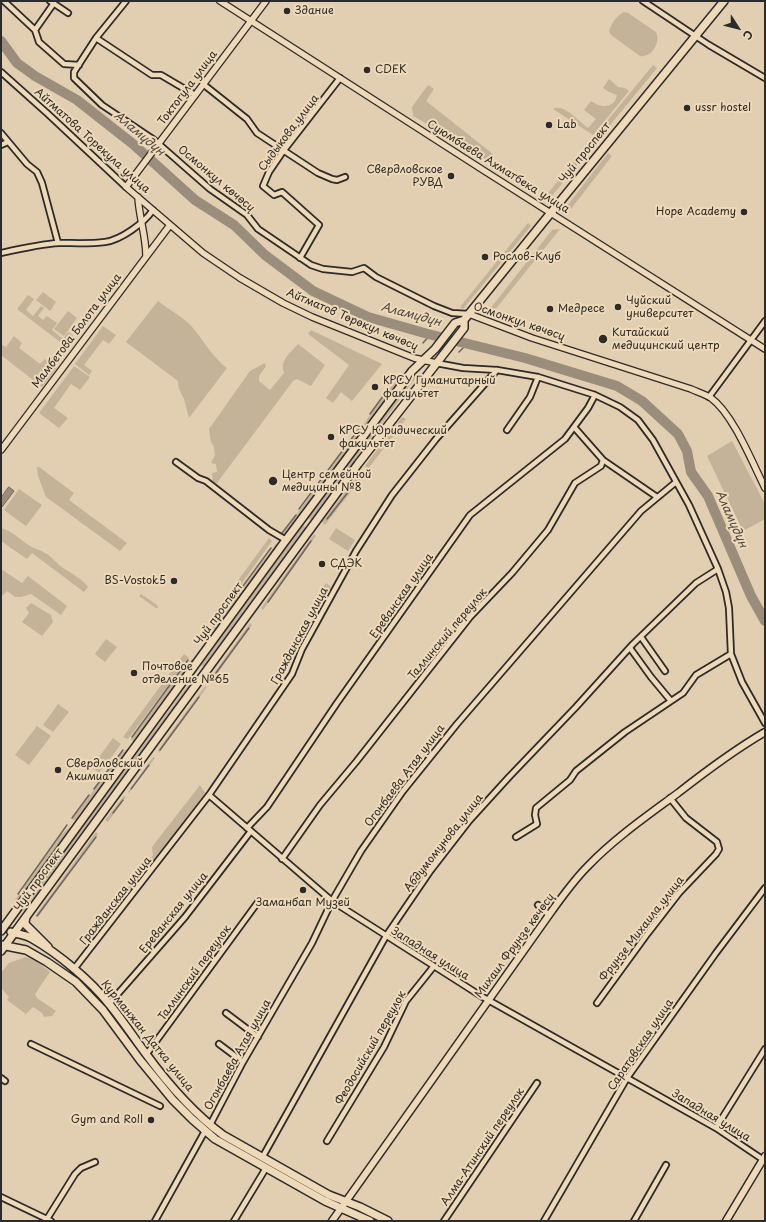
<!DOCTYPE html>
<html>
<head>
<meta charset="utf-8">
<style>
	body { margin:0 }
	#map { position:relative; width:766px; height:1222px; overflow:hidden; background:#e2ceb0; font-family:"Playpen Sans",sans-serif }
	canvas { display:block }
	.frame { position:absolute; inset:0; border:2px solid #2b2b2b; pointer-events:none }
	.north { position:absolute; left:718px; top:8px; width:40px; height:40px; -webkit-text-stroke:3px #eed9b8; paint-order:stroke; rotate:126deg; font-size:11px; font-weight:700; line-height:16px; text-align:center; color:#2b2b2b }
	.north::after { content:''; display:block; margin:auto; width:14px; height:18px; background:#2b2b2b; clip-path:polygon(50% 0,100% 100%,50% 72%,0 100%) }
</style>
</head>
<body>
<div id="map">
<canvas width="766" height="1222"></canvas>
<div class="frame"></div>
<div class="north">С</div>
</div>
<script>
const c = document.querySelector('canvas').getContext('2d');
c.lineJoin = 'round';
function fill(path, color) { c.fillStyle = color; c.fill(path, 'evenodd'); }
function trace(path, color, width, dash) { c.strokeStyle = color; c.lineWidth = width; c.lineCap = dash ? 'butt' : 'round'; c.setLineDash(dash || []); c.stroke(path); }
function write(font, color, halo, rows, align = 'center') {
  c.font = font + ' "Playpen Sans",sans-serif'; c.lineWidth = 4; c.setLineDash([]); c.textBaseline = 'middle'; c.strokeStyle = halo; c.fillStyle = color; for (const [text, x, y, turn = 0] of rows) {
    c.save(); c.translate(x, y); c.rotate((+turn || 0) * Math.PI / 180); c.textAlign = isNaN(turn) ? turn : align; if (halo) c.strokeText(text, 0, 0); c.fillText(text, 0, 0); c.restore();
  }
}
const green = new Path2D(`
	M624 12 628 13 656 32C661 42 652 58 640 56L611 35 609 31C612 23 616 16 624 12Z
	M653 65 657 68 552 196 548 193Z
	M609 79 618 87 625 88 629 91 593 135 553 109C564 103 579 122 588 128L596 119 584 110 591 101C601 108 614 109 617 95L609 92 603 88Z
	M428 85 434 89 426 101 493 154 487 160 484 159C464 140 436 130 413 116L412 107Z
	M608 153 612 156 571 209 567 206Z
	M528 223 531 226 463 309 460 307Z
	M560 229 490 316 486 314 552 230Z
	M43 292 56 302 50 311 36 300Z
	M28 295 34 299 26 310 33 316 41 306 44 308 38 316 43 320 47 316 57 323 52 330 63 339 68 332 76 338 68 348 17 309Z
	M158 301C168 309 185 318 193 328 204 341 213 358 227 368L189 418 184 399 179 389 178 381 126 342Z
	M68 311 77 318 64 336 54 329Z
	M103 326 116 335 109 344 103 340 84 365 92 371 89 375 75 364Z
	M311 330 382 364 352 401 341 392 333 403 326 398 349 365 308 334Z
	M14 336 22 343 19 348 40 364 45 359 57 368 42 387 1 355V344L6 347Z
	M298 344 325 365 311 386 297 379 293 381 217 483 213 482 212 473 217 472 216 464 211 463 215 455 214 447 211 442 209 429 250 371 265 363 266 366 259 376V381L270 390 284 373C279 361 290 353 298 344Z
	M74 366 90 377 80 390 71 384 54 408 68 418 59 428 39 413Z
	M415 376 416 377 414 380 311 520 308 518 407 383Z
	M394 383H396L397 384 285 537 282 534Z
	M402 417 406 419 368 469 365 466Z
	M732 441 765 504V519L743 531 707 456Z
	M37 467H39L74 493 69 500 127 543 120 551 46 497 38 476Z
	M359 474 363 476 325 525 322 522Z
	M19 489 42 505 26 526 4 510Z
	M303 525 306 528 203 667 201 665Z
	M1 528C13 531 20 540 30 546 35 549 41 550 47 554 53 558 57 564 63 568 71 573 82 579 88 587L84 592 32 553 27 559 1 541Z
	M336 528 355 540 348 551 329 539Z
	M314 534 316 536 263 610 261 608Z
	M269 538 272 541 219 615 215 612Z
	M278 543 280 544 216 630 213 628 276 544Z
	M1 569 22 583 28 576 67 606 61 615 31 594 21 597H15L7 591 1 597Z
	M326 583 331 587 322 599 317 596Z
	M141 594 157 605 158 608H156L139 596Z
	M31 603 51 615 53 622 42 636 22 622 29 613 26 608Z
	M250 623 252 625 209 685 207 683Z
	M106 639 117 647 105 662 95 654Z
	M184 654 189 658 128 739 123 737Z
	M192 659 194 660 134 742 131 739 184 666Z
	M194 677 197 679 24 911 21 908Z
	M205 686 207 687 159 753 158 750Z
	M58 704 69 712 53 732 43 725Z
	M37 726 51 736 29 765 15 755Z
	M113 738 121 744 107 763 99 757Z
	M128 748 129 749 76 821 72 819 120 755Z
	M153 757 155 758 129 793 128 792Z
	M95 758 105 765 99 773 89 765Z
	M200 785 205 793 110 917 107 914 153 855 152 847Z
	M124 796 126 797 108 822 105 820Z
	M70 827 72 828 18 902 15 900 62 834Z
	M96 832 98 834 38 917 36 915Z
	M26 957 35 960 50 972 35 994 37 998 56 1011 52 1016 44 1017 42 1013 33 1007 26 1014 7 1000 9 997 1 988V973L9 963Z`);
const water = new Path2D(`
	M9 487 14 491 2 507 1 506V498Z`);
const stream = new Path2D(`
	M423 343 430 335
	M459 352 467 344
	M370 414 389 388
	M299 509 361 426
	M327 519 360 477
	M282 533 296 515
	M268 602 311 541
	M229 605 271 548
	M221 616 226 608
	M216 673 249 628
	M132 737 188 660
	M160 750 199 697
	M94 789 123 750
	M131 789 149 765
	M113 813 123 800
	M72 818 89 795
	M18 894 67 825
	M37 916 96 837`);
const river = new Path2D(`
	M1 41 17 63 35 76 77 100 133 144 195 200 234 225 265 255 313 291 368 317 428 334 525 358 617 386 642 401 678 434 687 451 691 472 708 496 751 596 765 621`);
const minor = new Path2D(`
	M4 1 35 30 39 42 64 64 79 65
	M50 1 68 13
	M126 1 96 38 74 72V78L102 105 153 139 210 189 247 215 258 229 311 265 323 269 352 272 364 268 376 277 434 306 452 313 469 314
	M643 1 709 45 765 78
	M35 30 54 3
	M96 38 152 75H161L195 95
	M1 72 48 114 126 187
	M203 84 247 119 257 133 318 173 332 179 337 180 345 177
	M1 133 27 164 37 172 42 183 58 243
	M1 145 8 142
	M1 253C19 249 41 244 59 243 74 243 90 244 105 242 121 240 144 223 153 210
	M300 258 319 225 282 192 274 195 263 186 269 172 284 150 340 78
	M436 363 463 368 497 370 538 377 595 395 620 407 638 420 653 440 689 505 718 569 726 592 729 608 731 654 742 682 765 723
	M709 397 765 321
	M507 430 530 397 538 377
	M603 460 657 497
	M176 462 198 478 206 481 269 530 286 540
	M641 637 665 671
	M630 648 651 677 671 701
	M209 795 332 901 481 996 716 1128 765 1161
	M247 828 267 807 337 703 470 515 565 439 588 408 595 395
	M516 837 537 824 535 815 536 808 570 780 576 771 625 732 683 693 696 675 731 654
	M282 859 320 805 356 762 470 617 512 573 548 530 575 483 601 466 603 460 574 427
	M538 905 549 915
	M74 969 209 795 292 674 302 649 356 551 392 495 436 439 497 370
	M597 1003 648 933 679 893 716 854 719 849 717 842 686 818 670 798
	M109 1004 185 917 251 831
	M226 1013 258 1037
	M31 1044 160 1106
	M219 1044 243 1062
	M146 1055 258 902
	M1 1078 5 1081
	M210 1125 243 1062 312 943 332 901 361 851 403 791 457 724 641 511 676 482
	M716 1128 765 1049
	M327 1141 384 1047 406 1001 434 966
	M262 1158 386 936 431 870 469 821 509 777 576 707 633 644 696 583 718 569
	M1 1197 51 1221
	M47 1219 75 1174 81 1168 95 1162
	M155 1221 205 1131
	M234 1221 266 1168
	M444 1221 537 1083
	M544 1221 627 1078 716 953 765 888
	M634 1221 666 1165`);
const tertiary = new Path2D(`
	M220 1 483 170 765 349
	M266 1 126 187 203 253 240 278 283 303 312 317 414 358 436 363
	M138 197C139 217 146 236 146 256
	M469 314 532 338 691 389C697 392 705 394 711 398 733 414 752 462 765 488
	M1 450 170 225`);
const secondary = new Path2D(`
	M332 1221 549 915C561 898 573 881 588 866 615 838 647 816 678 793 706 771 734 750 765 732
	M726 1221 765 1156`);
const primary = new Path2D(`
	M26 917 25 922 26 925 48 947
	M1 931 286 540 412 371 435 349 455 323 464 320 545 220 724 1
	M11 932C18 934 25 935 31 938 59 954 90 980 110 1005 123 1021 134 1038 146 1054 168 1084 193 1113 223 1135L329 1195 360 1207 388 1221
	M1 945 26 950 47 962 76 982 103 1010 140 1060 173 1100 192 1119 215 1139 325 1201 370 1221
	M1 951 358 464 464 328V320`);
const markers = [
	[287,11,4,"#2b2b2b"],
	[367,70,4,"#2b2b2b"],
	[687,108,4,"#2b2b2b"],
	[549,125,4,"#2b2b2b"],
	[451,176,4,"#2b2b2b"],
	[744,212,4,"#2b2b2b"],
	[485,257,4,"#2b2b2b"],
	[618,307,4,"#2b2b2b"],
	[550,309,4,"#2b2b2b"],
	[603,339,5,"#2b2b2b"],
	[375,387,4,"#2b2b2b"],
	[331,437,4,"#2b2b2b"],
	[273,481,5,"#2b2b2b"],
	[322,564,4,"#2b2b2b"],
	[174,581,4,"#2b2b2b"],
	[134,673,4,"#2b2b2b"],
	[58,770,4,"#2b2b2b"],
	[303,890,4,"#2b2b2b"],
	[151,1120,4,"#2b2b2b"]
];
const poiNames = [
	["Здание",295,11],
	["CDEK",375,70],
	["ussr hostel",695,108],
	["Lab",557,125],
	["Свердловское",443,170,"right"],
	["РУВД",443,183,"right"],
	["Hope Academy",736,212,"right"],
	["Рослов-Клуб",493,257],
	["Чуйский",626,301],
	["университет",626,314],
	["Медресе",558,309],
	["Китайский",612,333],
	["медицинский центр",612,346],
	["КРСУ Гуманитарный",383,381],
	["факультет",383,394],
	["КРСУ Юридический",339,431],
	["факультет",339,444],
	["Центр семейной",282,475],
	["медицины №8",282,488],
	["СДЭК",330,564],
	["BS-Vostok5",166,581,"right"],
	["Почтовое",142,667],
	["отделение №65",142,680],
	["Свердловский",66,764],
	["Акимиат",66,777],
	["Заманбап Музей",303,903,"center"],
	["Gym and Roll",143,1120,"right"]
];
const streetNames = [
	["Токтогула улица",188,88,-53],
	["Сыдыкова улица",289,133,-53],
	["Айтматова Торекула улица",92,141,42],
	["Чуй проспект",585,153,-51],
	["Суюмбаева Ахматбека улица",498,167,32],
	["Осмонкул көчөсү",216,179,40],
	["Айтматов Төрөкул көчөсү",352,320,23],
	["Осмонкул көчөсү",519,322,19],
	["Мамбетова Болота улица",77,331,-53],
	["Ереванская улица",402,596,-55],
	["Чуй проспект",219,614,-54],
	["Таллинский переулок",448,634,-50],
	["Гражданская улица",300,636,-62],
	["Огонбаева Атая улица",405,776,-53],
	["Абдумомунова улица",444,843,-52],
	["Чуй проспект",39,880,-54],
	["Гражданская улица",116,901,-52],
	["Ереванская улица",174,913,-51],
	["Фрунзе Михаила улица",642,929,-52],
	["Михаил Фрунзе көчөсү",515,946,-54],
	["Западная улица",430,954,32],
	["Таллинский переулок",195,973,-54],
	["Курманжан Датка улица",147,1036,51],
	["Саратовская улица",641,1045,-56],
	["Феодосийский переулок",371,1048,-60],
	["Огонбаева Атая улица",238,1055,-61],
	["Западная улица",711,1116,31],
	["Алма-Атинский переулок",483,1147,-56]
];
const waterNames = [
	["Аламүдүн",139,134,40],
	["Аламүдүн",411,315,15],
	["Аламүдүн",731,519,66]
];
fill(green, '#c4b399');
fill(water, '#9a8d7b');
trace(water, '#6e665b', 1);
trace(stream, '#6e665b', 1.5);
trace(river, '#9a8d7b', 10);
trace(minor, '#2b2b2b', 8);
trace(tertiary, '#2b2b2b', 8);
trace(secondary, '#2b2b2b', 9);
trace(primary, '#2b2b2b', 10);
trace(minor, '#eed9b8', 4.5);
trace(tertiary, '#eed9b8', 5.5);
trace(secondary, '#eed9b8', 6);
trace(primary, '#eed9b8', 7);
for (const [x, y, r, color] of markers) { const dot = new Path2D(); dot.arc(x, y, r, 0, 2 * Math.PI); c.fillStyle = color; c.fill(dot); trace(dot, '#eed9b8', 1.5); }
write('11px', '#2b2b2b', '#eed9b8', poiNames, 'left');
write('11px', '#2b2b2b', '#eed9b8', streetNames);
write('italic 12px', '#4c4843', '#eed9b8', waterNames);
</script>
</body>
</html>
